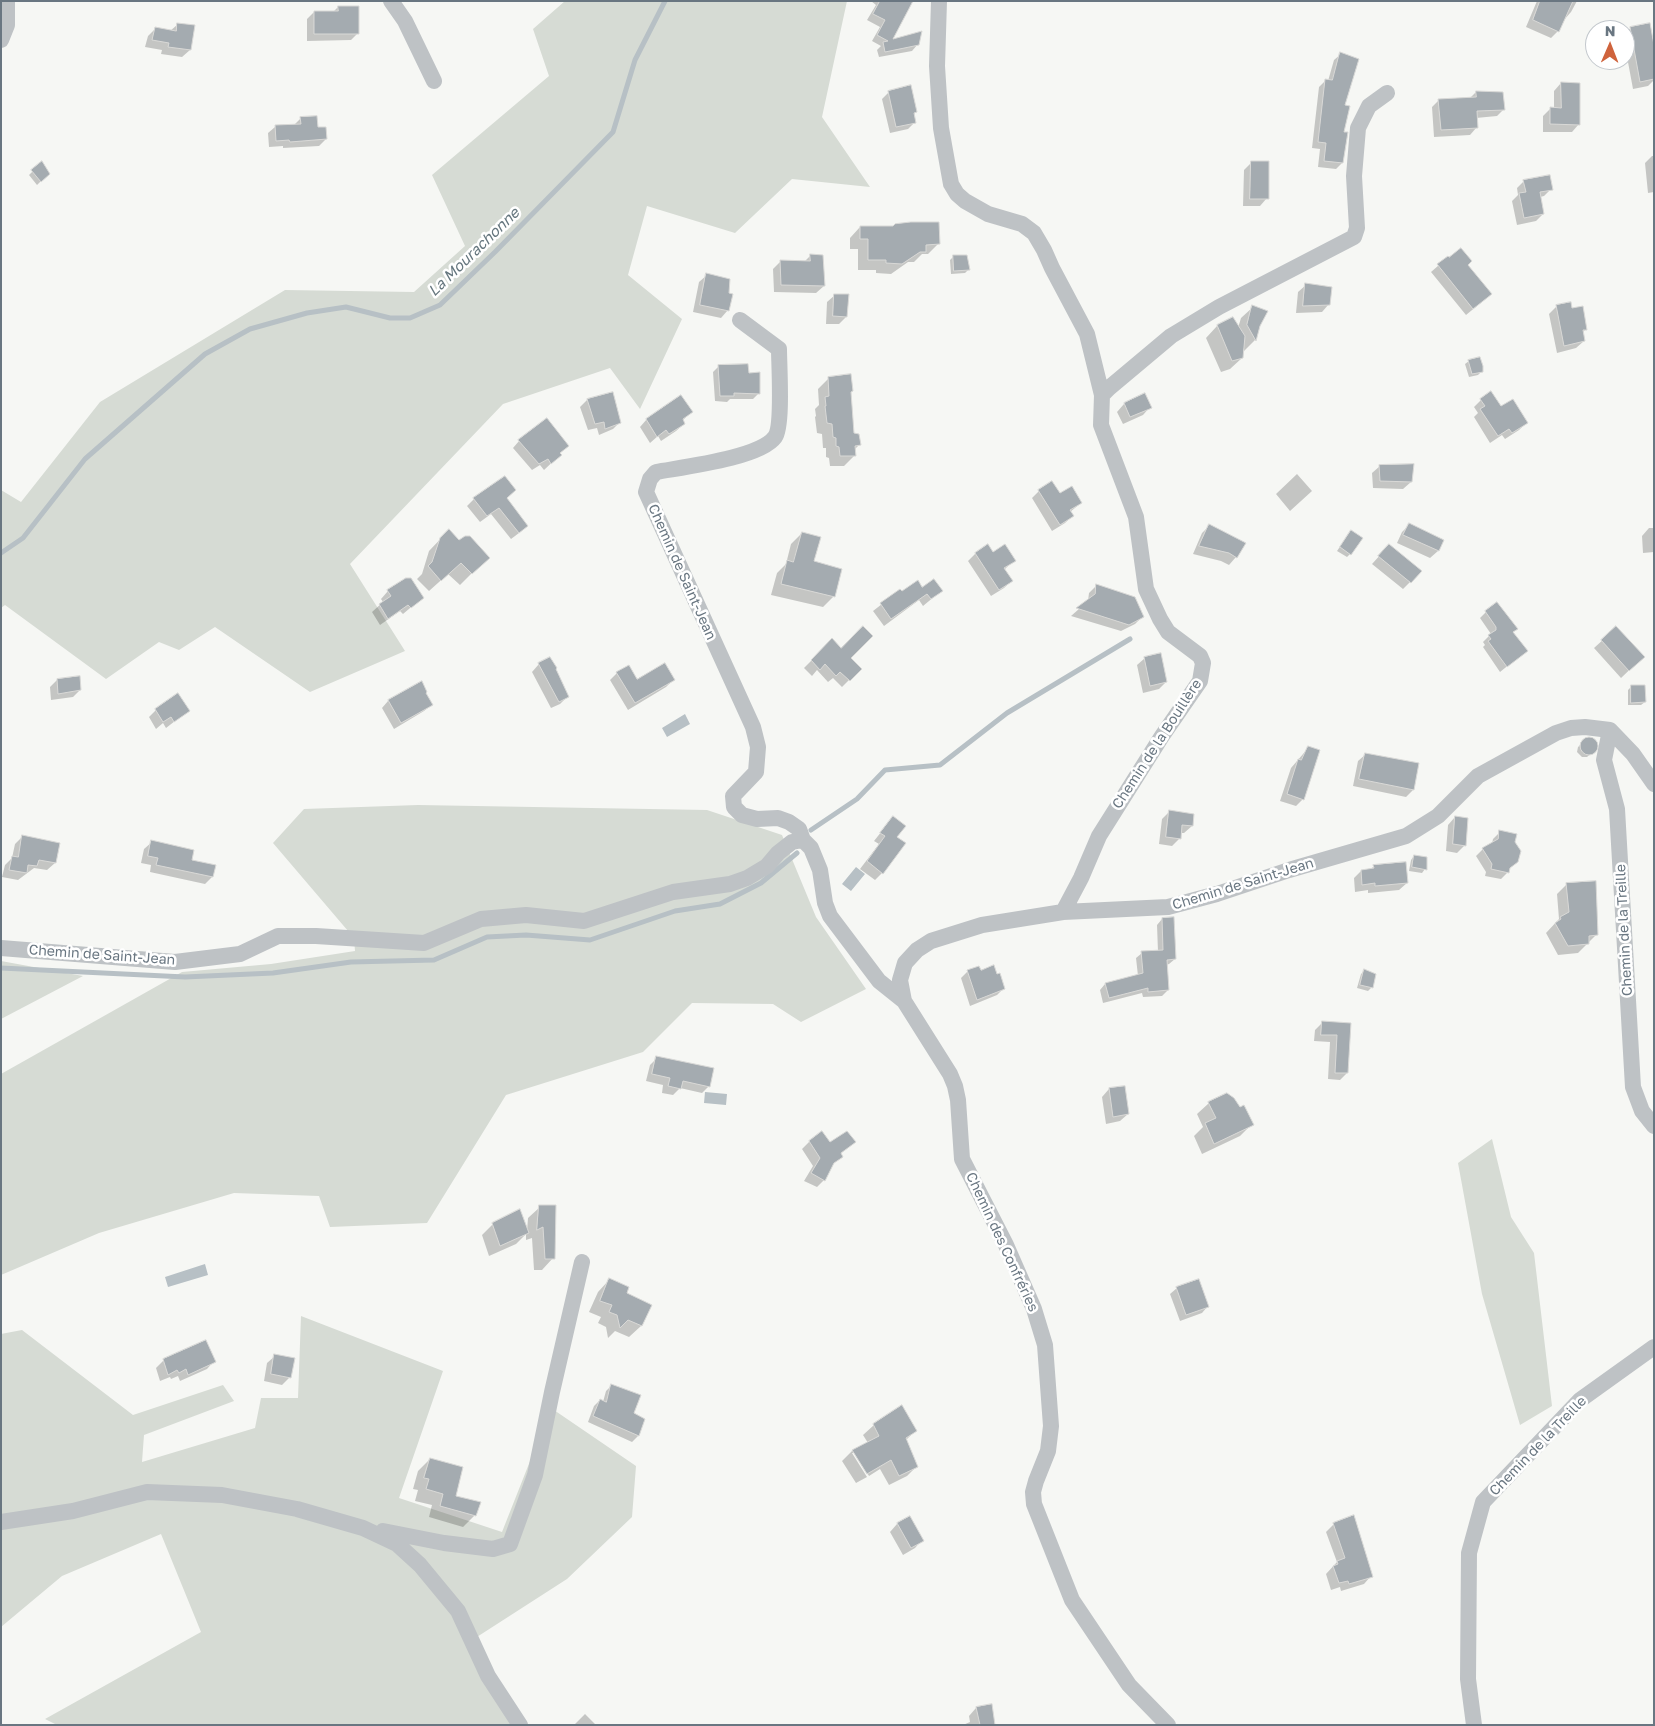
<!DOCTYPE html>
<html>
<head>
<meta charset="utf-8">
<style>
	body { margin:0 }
	#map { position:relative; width:1655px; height:1726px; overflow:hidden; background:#f6f7f4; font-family:"Golos Text",sans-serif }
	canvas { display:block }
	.frame { position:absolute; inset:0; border:2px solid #697681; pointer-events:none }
	.north { position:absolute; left:1585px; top:20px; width:50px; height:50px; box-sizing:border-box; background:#fff; border:1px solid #c3c8cd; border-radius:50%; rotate:1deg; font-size:14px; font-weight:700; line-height:20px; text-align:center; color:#697681 }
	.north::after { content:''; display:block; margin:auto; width:18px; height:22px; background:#cf633c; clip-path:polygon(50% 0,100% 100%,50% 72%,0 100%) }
</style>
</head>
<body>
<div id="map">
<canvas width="1655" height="1726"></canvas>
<div class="frame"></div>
<div class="north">N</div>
</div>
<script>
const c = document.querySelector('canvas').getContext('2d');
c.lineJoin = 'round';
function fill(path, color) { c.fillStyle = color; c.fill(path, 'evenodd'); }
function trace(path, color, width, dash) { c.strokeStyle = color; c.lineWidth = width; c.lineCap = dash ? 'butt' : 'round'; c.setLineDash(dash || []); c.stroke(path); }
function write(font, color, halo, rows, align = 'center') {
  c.font = font + ' "Golos Text",sans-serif'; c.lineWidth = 5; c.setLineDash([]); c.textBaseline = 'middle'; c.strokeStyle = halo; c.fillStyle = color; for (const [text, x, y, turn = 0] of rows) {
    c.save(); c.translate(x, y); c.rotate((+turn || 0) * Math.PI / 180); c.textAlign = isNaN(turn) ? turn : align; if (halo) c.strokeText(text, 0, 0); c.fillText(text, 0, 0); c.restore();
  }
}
const green = new Path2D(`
	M565 1H847L822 117 870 187 792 179 735 233 647 206 628 275 682 319 640 409 610 368 503 404 350 564 405 651 310 692 215 627 179 650 159 642 106 679 5 605 1 608V490L21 502 100 402 285 290 414 292 465 246 432 175 549 76 533 29Z
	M418 805 707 810 782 835 816 917 866 989 801 1022 773 1004 692 1003 643 1052 506 1095 427 1223 330 1227 319 1196 234 1193 99 1233 1 1275V1074L182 972 271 964 355 951 354 938 273 843 304 809Z
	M1 961 83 976 1 1019Z
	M1492 1139 1511 1217 1534 1253 1552 1406 1520 1425 1482 1294 1458 1163Z
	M301 1316 443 1371 399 1498 502 1532 551 1408 636 1466 632 1517 567 1579 466 1644 511 1725H57L45 1719 201 1632 161 1534 62 1576 1 1627V1334L22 1330 133 1415 223 1385 234 1401 144 1435 142 1462 255 1428 261 1398H298Z`);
const water = new Path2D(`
	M685 714 690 724 667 737 662 728Z
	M856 867 865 874 851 891 842 884Z
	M705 1092 727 1094 726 1105 704 1103Z
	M205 1264 208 1275 168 1287 165 1277Z`);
const shadow = new Path2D(`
	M871 1H912L891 41 918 44 912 51 879 57 877 50 881 46 872 41 880 27 867 20 876 5Z
	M1537 1H1577L1571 12 1564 20 1558 31 1551 38 1526 27Z
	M338 7 358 33 351 40 307 41V19L314 12H333Z
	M177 25 190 50 182 57 161 54 162 50 145 47 148 36 155 29 170 31Z
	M1631 28 1654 68V80L1648 86 1633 89 1625 46V33Z
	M1341 54 1343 106 1342 163 1336 169 1318 167 1320 149 1312 148 1319 87 1325 81H1328L1334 60Z
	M1561 83 1579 124 1572 132H1543V116L1550 109H1554V91Z
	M889 92 916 112 913 115 915 122 908 129 890 133 882 99Z
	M1476 92 1504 109 1497 116 1476 118 1477 127 1470 135 1434 137 1432 107 1439 100 1470 98Z
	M301 118 317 129 326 139 319 146 283 148V146L269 147 268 133 275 127 294 125Z
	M1652 156H1654V192L1648 193 1645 163Z
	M1252 162 1267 198 1260 206H1243L1244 170Z
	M41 163 48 174 37 185 29 175Z
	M1524 181 1551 189 1544 196 1540 197 1543 214 1536 221 1517 225 1512 201 1518 195 1517 188Z
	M860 227 939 243 928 254H922L914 262H908L891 274 876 273V270H858V249H850V238Z
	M811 255 824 286 816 293 774 292 773 269 781 261 804 262Z
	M953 257 968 270 965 273 951 274 950 260Z
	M1447 258 1467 265 1483 301 1466 315 1431 272Z
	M707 275 728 310 721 318 693 312 699 282Z
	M1306 285 1329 304 1322 312 1296 313 1298 292Z
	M835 295 846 317 839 324H826L827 302Z
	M1557 306 1571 309 1586 329 1582 333 1584 341 1576 348 1557 353 1549 314Z
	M1253 307 1258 326 1255 340 1244 351 1243 348 1242 358 1230 369 1221 372 1206 338 1217 326 1232 319 1238 328 1241 318Z
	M1469 361 1482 371 1478 375 1469 377 1465 364Z
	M719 366 748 374 759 393 753 399H730L727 402 715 401 713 372Z
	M829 378 850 392 853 434 859 445 854 450 855 455 844 466H830L829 458 826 457V448H823L822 434 817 433 815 417 816 416 815 409 819 405 818 389Z
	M612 394 620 422 613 429 599 435 597 428 588 430 580 407 587 400Z
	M1145 395 1150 407 1143 415 1123 424 1117 412 1124 404Z
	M1481 400 1501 408 1526 423 1519 430 1505 439 1502 435 1490 443 1474 417 1478 413 1474 407Z
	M691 412 682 421 684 424 676 431 661 441 658 436 650 443 640 427 647 419Z
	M519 441 559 454 560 455 544 470 540 465 532 470 513 448Z
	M1380 466 1411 482 1403 489 1373 488 1372 473Z
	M1297 474 1312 491 1290 511 1276 494Z
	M504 478 506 499 519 533 511 539 491 514 480 522 467 506 474 499Z
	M1039 491 1081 503 1070 512 1072 516 1065 523 1052 531 1032 498Z
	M1409 525 1442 541 1438 551 1430 558 1397 543 1402 532Z
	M1209 526 1236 557 1229 565 1221 561 1193 554 1202 533Z
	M1649 528H1654V552L1643 553 1642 536Z
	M449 530 476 569 460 585 448 574 429 591 417 579 422 574 429 551Z
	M802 533 813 562 834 596 823 607 771 595 777 573 786 564 791 544Z
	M1348 535 1350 554 1347 557 1337 551Z
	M988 546 993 553 1014 560 1004 570 1011 581 1004 588 991 596 968 561 975 554Z
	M1382 553 1410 582 1403 589 1372 564Z
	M1096 586 1142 617 1135 624 1121 631 1071 616 1088 601 1089 593Z
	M922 589 941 591 923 606 919 600 884 626 873 611 900 590 902 593Z
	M388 591 422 598 403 614 400 611 380 625 372 612 383 602 381 599Z
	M1486 612 1512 633 1526 651 1500 672 1483 647 1485 645 1483 642 1491 634 1480 618Z
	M1616 628 1643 657 1621 678 1594 648Z
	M832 640 860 669 842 687 833 678 828 682 817 670 812 676 804 668Z
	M1145 658 1166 682 1159 689 1143 693 1137 665Z
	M539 664 567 697 560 704 551 708 532 672Z
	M617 673 637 681 673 680 666 687 628 710 610 680Z
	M57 680 80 690 73 697 51 700 50 687Z
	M422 683 424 693 431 705 424 711 394 729 382 708 388 701Z
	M1631 687 1645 702 1641 705H1628V690Z
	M156 710 188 711 166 728 163 723 156 729 149 717Z
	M1586 740H1593L1595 743 1594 751 1587 757H1582L1577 752 1578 747Z
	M1309 747 1303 799 1296 806 1280 801 1291 768Z
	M1366 754 1413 790 1406 797 1353 786 1358 761Z
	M1169 812 1192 826 1184 833H1180L1179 839 1172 846 1159 844 1162 819Z
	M893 817 896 837 882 873 875 880 860 869 879 844 874 841Z
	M1455 817 1465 845 1457 853 1446 851 1448 825Z
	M1500 832 1514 842 1517 862 1512 866V865L1504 870 1508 872 1501 879 1485 876 1486 872 1476 856 1483 849 1492 844 1493 839Z
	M22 837 55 863 47 870 34 868 18 880 2 877 5 865 12 858 15 844Z
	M152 842 190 861 212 877 205 884 150 872 151 865 141 863 144 849Z
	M1414 856 1425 869 1422 873 1409 871 1411 860Z
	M1374 866 1407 883 1399 890 1368 893V890L1355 892 1354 878 1361 871 1370 870Z
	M1567 884 1597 934 1578 953 1558 955 1546 933 1559 919 1557 894Z
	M1162 919 1175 959 1169 964 1166 965 1168 990 1162 996 1143 997 1142 993 1103 1003 1100 990 1105 984 1138 976 1136 958 1142 953 1158 952 1157 925Z
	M968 971 980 972 1004 988 997 995 970 1006 961 978Z
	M1364 971 1372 987 1368 991 1357 988 1361 974Z
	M1322 1023 1350 1024 1347 1073 1340 1080 1328 1079 1330 1042 1314 1041 1315 1030Z
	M657 1058 709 1086 702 1093 680 1088 673 1095 662 1093 663 1085 646 1081 650 1065Z
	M1109 1089 1128 1114 1120 1121 1106 1124 1102 1097Z
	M1209 1103 1252 1124 1240 1136 1202 1154 1194 1136 1203 1127 1197 1114Z
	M809 1142 830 1144 854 1142 840 1154 841 1156 831 1166 824 1180 817 1187 804 1181 813 1166 802 1149Z
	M540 1207 553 1258 542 1270H534L532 1238 526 1240V1234L516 1244 489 1256 482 1235 493 1224 527 1231 528 1218Z
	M609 1280 625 1294 651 1306 641 1326 629 1337 615 1331 608 1338 606 1327 598 1323 601 1317 589 1312 598 1292Z
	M1177 1288 1208 1306 1202 1313 1180 1321 1170 1294Z
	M275 1356 290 1377 282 1385 264 1381 267 1363Z
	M164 1360 214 1361 207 1369 180 1381 178 1376 171 1379 170 1377 160 1381 156 1368Z
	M612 1385 632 1414 643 1420 638 1436 632 1442 588 1422 594 1406 600 1400 603 1402 606 1391Z
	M902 1407 916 1430 906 1440 917 1466 907 1476 889 1485 880 1469 869 1476 855 1453H852L867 1477 856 1483 842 1461 852 1451 868 1443 863 1435 874 1425Z
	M430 1459 455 1497 475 1515 463 1527 429 1517 432 1505 415 1501 418 1490 413 1489 418 1471Z
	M910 1518 922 1540 915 1548 903 1555 890 1532 897 1524Z
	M1334 1524 1371 1576 1364 1584 1341 1591 1340 1587 1331 1590 1326 1574 1337 1562 1326 1532Z
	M976 1708 993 1725H963L970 1722 969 1716Z
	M585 1714 596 1725H574Z`);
const stream = new Path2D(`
	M1 553 23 538 85 459 205 354 250 329 307 313 346 307 390 318H410L440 305 495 252 613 132 635 60 665 1
	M811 830 857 799 885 770 940 765 1007 713 1130 639
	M1 968 185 977 273 973 351 962 434 960 487 937 526 935 590 940 675 911 720 904 761 883 797 853`);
const building = new Path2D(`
	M880 1H913L893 39 922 31 919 45 885 52 883 42 888 41 877 35 885 20 873 14Z
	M1540 1H1573L1559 32 1533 20Z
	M338 6H359V34H314V11H338Z
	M177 23 195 25 191 50 168 47 169 43 152 40 155 27 176 31Z
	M1650 23 1654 45V79L1640 82 1630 27Z
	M1340 52 1359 59 1345 105 1350 106 1344 132H1348L1343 163 1324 161 1326 143 1318 142 1325 79 1332 80Z
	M1561 82 1580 83V125L1550 124V107L1561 108Z
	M911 85 917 112 914 113 916 123 896 127 888 91Z
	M1476 91 1503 92 1505 110 1477 111 1478 128 1441 130 1438 99 1476 97Z
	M317 116 318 127H326L327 139 290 142 289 140 276 141 275 125 301 124 300 117Z
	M42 161 50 174 41 182 31 170Z
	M1251 161H1269V199H1250Z
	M1550 175 1553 190 1540 192 1544 214 1524 218 1519 193 1526 192 1523 180Z
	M911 222H939L940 244 926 245V252H920L902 264 886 263V260H868V239H860V226H893L895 224Z
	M1461 248 1472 261 1468 265 1492 294 1473 309 1437 264 1448 256 1449 257Z
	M810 254 823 255 825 286 781 285 780 260 810 261Z
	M953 255H967L970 270 954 271Z
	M706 273 730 279 729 293 733 294 729 311 700 305Z
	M1305 283 1332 287 1330 305 1303 306Z
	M834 294H849L847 317 833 316Z
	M1571 302 1572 308 1583 306 1587 330H1583L1585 341 1564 346 1556 305Z
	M1252 305 1268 311 1260 326 1256 341 1247 325Z
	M1233 317 1245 336 1243 358 1232 361 1217 325Z
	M1480 357 1483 366V372L1472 374 1468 360Z
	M748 364 749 373 760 372V394L734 393V396H720L718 365Z
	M851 374 853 391 851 392 854 433 859 434 861 445 855 446 856 456H840L839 447 836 446V438L833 437 832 424 827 423 825 406H826L825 397 829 396 828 377Z
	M1491 391 1501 406 1513 399 1528 423 1512 433 1509 429 1498 436 1480 409 1485 406 1480 399Z
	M613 392 621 423 605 429 604 422 595 424 587 399Z
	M1145 393 1152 408 1130 417 1124 403Z
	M681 395 693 412 683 419 685 424 669 434 666 430 657 437 646 419Z
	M547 418 569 446 560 453 562 455 551 464 548 459 539 464 518 440Z
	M1414 464 1412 482 1380 481 1379 465Z
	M505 476 516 490 507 498 528 526 519 533 499 508 487 516 473 498Z
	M1052 481 1060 493 1072 486 1082 503 1070 510 1074 516 1060 525 1038 490Z
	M1409 523 1444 540 1439 551 1403 535Z
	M1209 524 1246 543 1237 558 1229 553 1199 546Z
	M449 529 459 540 465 536H470L490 558 472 574 461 563 441 581 428 566 432 562 440 538Z
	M1351 530 1363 538 1351 555 1340 547Z
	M802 532 821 537 814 561 842 569 835 597 781 584 787 560 793 562Z
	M988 544 993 552 1005 544 1016 561 1004 568 1013 581 999 590 975 553Z
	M1389 544 1422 571 1411 583 1378 556Z
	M406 578H411L424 598 411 608 408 605 388 619 379 604 391 596 387 590Z
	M934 579 943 591 931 599 927 594 891 619 880 603 900 589 902 591 918 580 922 587Z
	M1096 584 1135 597 1144 617 1129 625 1076 608 1095 594Z
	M1497 602 1518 629 1513 632 1528 651 1507 667 1488 641 1491 639 1488 635 1496 630V627L1485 611Z
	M863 626 873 636 851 658 862 669 850 681 840 672 836 676 825 664 820 670 811 660 832 638 841 648Z
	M1616 626 1645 657 1629 671 1601 640Z
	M1161 653 1167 682 1150 686 1144 657Z
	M550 657 557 668 556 669 569 697 559 702 538 663Z
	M665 663 675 680 635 703 616 672 629 665 637 679Z
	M80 676 81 690 58 694 57 679Z
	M422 681 427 692 426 693 433 705 401 723 388 700Z
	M1631 685H1645L1646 702 1631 703Z
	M178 693 190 711 174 722 171 717 163 722 155 709Z
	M1580 746a9 9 0 1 1 18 0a9 9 0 1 1-18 0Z
	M1308 746 1320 750 1304 800 1287 794 1298 759 1301 760Z
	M1365 753 1419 763 1414 790 1359 779Z
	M1169 810 1194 814 1193 826 1182 825 1181 839 1166 837Z
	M893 816 906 826 897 837 906 843 883 874 867 861 885 836 880 833Z
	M1455 816 1468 818 1466 846 1453 844Z
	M1499 830 1517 834 1515 842 1521 851 1518 862 1510 868 1509 873 1491 869 1492 864 1482 848 1498 839Z
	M22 835 60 843 56 863 39 860 37 866 28 865 27 873 9 870 12 856 18 857Z
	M151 840 194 850 192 860 216 865 213 877 156 865 158 858 148 856Z
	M1414 855 1427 857V870L1412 867Z
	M1406 862 1408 883 1375 886V883L1362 885 1361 870 1374 868 1373 865Z
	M1596 881 1598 935 1589 936V944L1568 946 1555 923 1561 919 1560 917 1569 912 1566 883Z
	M1174 917 1176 959 1167 960 1169 990 1148 992V988L1109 998 1105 983 1143 973 1141 951 1163 950 1162 918Z
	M994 965 997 974 1000 973 1005 989 977 1000 967 970 979 966 981 970Z
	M1364 969 1376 974 1373 988 1360 985Z
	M1322 1021 1351 1023 1348 1073H1335L1337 1035H1321Z
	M656 1056 714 1068 710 1087 683 1081 681 1089 668 1086 670 1078 652 1074Z
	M1125 1086 1129 1114 1113 1117 1109 1088Z
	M1227 1093 1234 1098 1240 1107 1244 1105 1254 1125 1214 1144 1205 1123 1216 1118 1208 1102Z
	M822 1131 830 1142 847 1131 856 1142 841 1153 843 1157 834 1163 825 1181 811 1173 820 1158 809 1141Z
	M539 1205H556L555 1259H545L543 1227 537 1230Z
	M520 1209 529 1233 500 1246 492 1223Z
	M609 1278 629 1287 627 1293 652 1305 642 1326 628 1320 620 1328 617 1315 609 1312 612 1305 600 1301Z
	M1199 1279 1209 1307 1186 1315 1176 1287Z
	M206 1340 216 1362 188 1375 186 1369 179 1373 177 1370 168 1375 163 1359Z
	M274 1354 295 1358 291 1378 271 1374Z
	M611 1384 641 1395 634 1413 645 1419 639 1436 593 1416 600 1399 606 1402Z
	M902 1405 917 1431 906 1438 918 1467 899 1476 891 1460 867 1474 852 1450 879 1436 873 1424Z
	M430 1458 463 1467 456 1496 481 1502 476 1516 440 1506 443 1494 426 1489 429 1479 424 1478Z
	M1354 1515 1373 1577 1349 1584 1348 1581 1339 1583 1333 1566 1338 1564 1337 1561 1345 1558 1333 1523Z
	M910 1516 924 1541 911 1548 897 1523Z
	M992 1704 995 1725H980L976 1707Z`);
const street = new Path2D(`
	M391 1 405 21 434 81
	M939 1 937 66 941 128 951 184 957 194 965 201 988 214 1022 224 1034 233 1044 250 1052 268 1087 334 1102 395 1101 425 1136 517 1146 589 1160 619 1168 632 1200 656 1203 663 1200 681 1162 736 1099 836 1081 878 1063 912
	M1 40 7 25V1
	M740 320 779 349C779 365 783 426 775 437 760 458 683 467 656 472L650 479 646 492 753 727 758 747 756 772 733 796 734 807 742 815 757 819 778 818 789 822 799 829 803 840 811 848 820 870 825 903 830 916 879 981 904 1001 950 1074 955 1086 958 1100 962 1159 1006 1245 1034 1309 1045 1345 1051 1426 1048 1451 1036 1481 1033 1492 1034 1504 1072 1600 1129 1685 1168 1725
	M1102 395 1109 388 1171 336 1219 307 1354 237 1357 228 1354 176 1358 128 1369 106 1387 93
	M1610 730 1604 760 1617 809 1633 1087 1642 1111 1654 1126
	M1610 730 1633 754 1654 784
	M1 948 175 962 240 954 278 936H316L424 943 481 919 526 915 584 921 673 892 730 884 747 878 767 866 778 853 792 842 803 840
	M904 1001 900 980 905 963 917 950 931 941 982 925 1063 912 1168 907 1217 894 1289 870 1406 836 1438 816 1478 776 1556 733 1571 728 1585 727 1610 730
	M1 1522 73 1511 147 1492 222 1495 297 1509 363 1528 397 1544 420 1565 458 1611 488 1676 520 1725
	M383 1531 444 1543 493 1549 510 1544 535 1475 552 1392 582 1262
	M1474 1725 1468 1679 1469 1553 1483 1502 1580 1400 1654 1347`);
const streetNames = [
	["Chemin de Saint-Jean",682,572,66],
	["Chemin de la Bouillère",1157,744,-57],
	["Chemin de Saint-Jean",1243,884,-17],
	["Chemin de la Treille",1624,930,-93],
	["Chemin de Saint-Jean",102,955,4],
	["Chemin des Confréries",1002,1242,65],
	["Chemin de la Treille",1538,1446,-46]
];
const waterNames = [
	["La Mourachonne",474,252,-44]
];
fill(green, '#d6dbd4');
fill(water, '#b7c0c5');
fill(shadow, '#0003');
trace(stream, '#b7c0c5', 5);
fill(building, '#a4abb0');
trace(building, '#d8d8d6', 1);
trace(street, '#bec2c5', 16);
write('14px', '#697681', '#fff', streetNames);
write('italic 15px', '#65767e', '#fff', waterNames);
</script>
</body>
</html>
